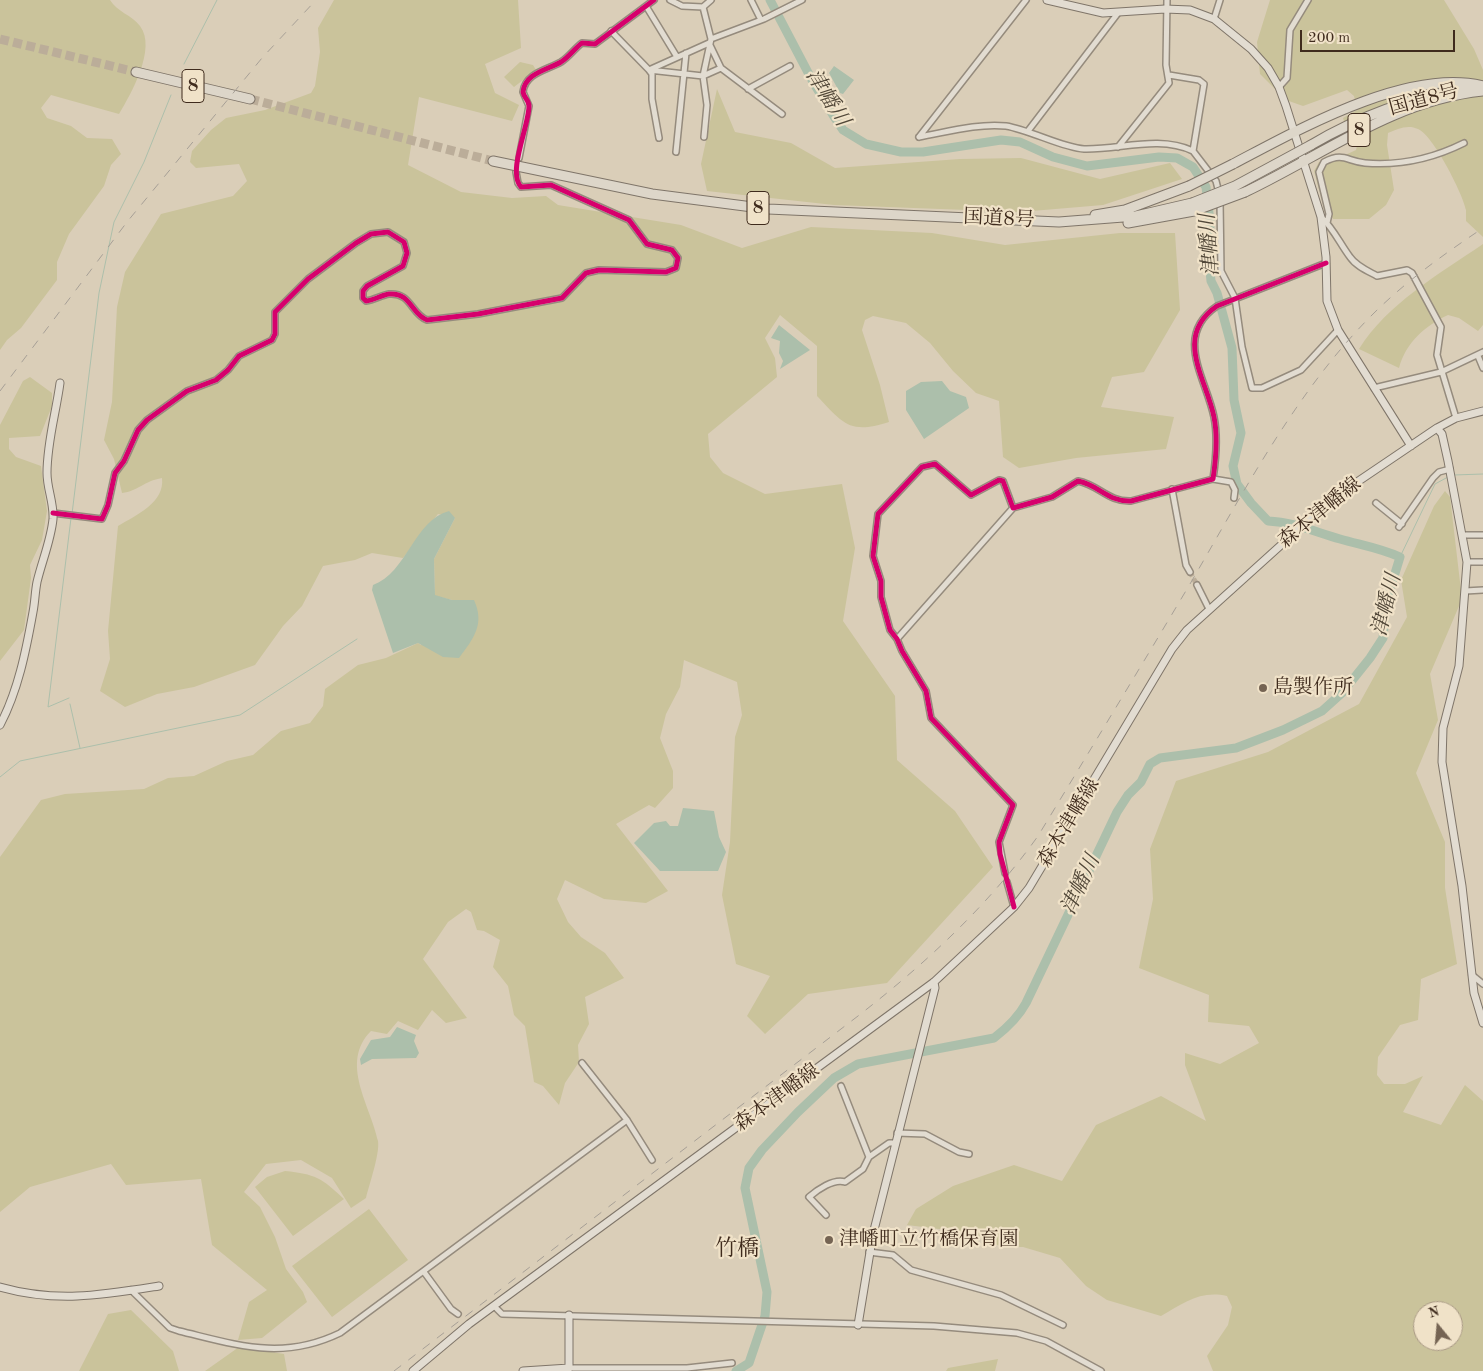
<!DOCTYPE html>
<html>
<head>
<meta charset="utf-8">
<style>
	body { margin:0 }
	#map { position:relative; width:1483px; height:1371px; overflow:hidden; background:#daceb8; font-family:"Old Standard TT",serif }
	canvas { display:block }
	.north { position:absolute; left:1413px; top:1301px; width:50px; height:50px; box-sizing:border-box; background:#f0e2c8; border:1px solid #a99984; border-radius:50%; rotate:343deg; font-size:14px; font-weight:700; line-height:20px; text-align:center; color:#3f2b1d }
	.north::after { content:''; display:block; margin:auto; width:18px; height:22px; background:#756453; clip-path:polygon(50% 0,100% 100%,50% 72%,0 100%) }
	.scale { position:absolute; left:1300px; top:30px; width:155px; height:22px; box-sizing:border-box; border:2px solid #3f2b1d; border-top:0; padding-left:6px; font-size:15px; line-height:18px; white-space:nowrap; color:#3f2b1d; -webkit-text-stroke:4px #f0e2c8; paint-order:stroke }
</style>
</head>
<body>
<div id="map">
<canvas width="1483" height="1371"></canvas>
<div class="north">N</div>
<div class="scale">200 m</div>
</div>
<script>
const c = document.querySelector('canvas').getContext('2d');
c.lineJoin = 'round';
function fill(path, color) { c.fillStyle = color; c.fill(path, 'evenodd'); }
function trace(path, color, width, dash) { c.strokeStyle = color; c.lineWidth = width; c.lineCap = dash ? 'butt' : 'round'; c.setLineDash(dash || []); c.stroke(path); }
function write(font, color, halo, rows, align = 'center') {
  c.font = font + ' "Old Standard TT","Noto Serif JP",serif'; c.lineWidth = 4.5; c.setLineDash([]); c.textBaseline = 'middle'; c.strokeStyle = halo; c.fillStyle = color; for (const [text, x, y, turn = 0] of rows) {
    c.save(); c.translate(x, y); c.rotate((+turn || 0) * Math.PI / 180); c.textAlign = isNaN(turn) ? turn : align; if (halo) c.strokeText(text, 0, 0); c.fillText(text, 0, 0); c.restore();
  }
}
const green = new Path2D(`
	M0 0H110C117 12 132 15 140 26 157 48 131 94 119 114L51 95 41 108 47 118 71 126 87 138 112 139 121 154 111 165 104 186 69 234 57 262V280L21 328 7 340 0 350Z
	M334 0H518L521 48 485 64 495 93 519 105 512 121 419 97 408 165 461 192 512 198 546 196 558 205 681 225 742 248 811 227 932 233 1005 245 1120 233H1175L1180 310 1144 372 1112 377 1101 407 1174 417 1166 449 1076 458 1019 468 1003 457 999 401 976 393 953 371 930 343 906 323 873 316 865 320 862 330 880 385 889 422C849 435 843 423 817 396V346L780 315 765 338 775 358 777 377 708 434 710 457 723 473 765 494 842 484 855 548 843 621 895 696 897 760 955 811 993 867 887 983 808 994 765 1034 747 1016 770 976 736 964 722 895 730 842 735 737 742 715 737 682 684 660 680 687 666 714 660 738 673 771V788L655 808 649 805 616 824 668 891 646 903 604 899 565 880 557 899 568 922 581 937 605 953 624 978 585 997 589 1024 578 1045 579 1062 565 1083 559 1105 543 1086 534 1082 525 1026 514 1015 508 986 493 967 500 940 484 931 477 930 471 912 466 909 448 922 423 959 467 1018 446 1023 432 1010 418 1030 398 1021 387 1034 371 1031C339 1063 371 1106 378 1141 380 1154 369 1185 366 1198L351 1208 332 1178 301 1160 266 1164 244 1192 260 1207 275 1237 286 1269 303 1292 307 1302 262 1338 238 1340 249 1302 267 1290 212 1245 201 1179 126 1185 111 1164 30 1187 0 1212V857L41 800 65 794 144 789 168 778 194 776 227 761 253 755 281 731 310 723 323 706 325 689 358 665 386 658 418 643 421 645 474 601 452 600 435 596 434 559 455 518 438 514 403 558 372 553 355 560 323 566 302 606 283 626 255 665 194 687 157 694 125 707 100 691 110 659 108 631 118 526C136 515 165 503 162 478 144 481 138 491 122 493L114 459 104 440 112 402 117 307 125 272 161 214 233 196 247 181 239 164 196 168 190 162 192 151 211 130 226 118 265 110 311 93 315 86 320 52 318 28Z
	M1270 0H1444L1474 49 1483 70V237L1466 221C1466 218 1466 213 1466 210 1463 194 1433 135 1418 129 1408 124 1397 129 1388 133L1387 145 1394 190 1386 205 1369 219H1333L1319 190 1314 171 1319 162 1341 157 1356 150 1358 142 1347 131 1343 118 1357 110 1354 96 1347 90 1303 106 1286 100 1260 74 1257 42Z
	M520 62 533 65 536 70 514 87 504 77Z
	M717 89 735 132 791 143 835 168 960 159 1021 158 1100 179 1170 163 1182 179 1103 205 1020 212 834 205 707 191 701 164Z
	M1483 244V325L1478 331 1459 318 1448 315C1425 326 1406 342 1399 368L1359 349C1387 304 1439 274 1483 244Z
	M30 377 52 393V406L40 436 9 438V449L16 457 41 466 47 511 42 540 30 565 31 578 24 630 0 661V425L23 381Z
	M1445 491 1450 497 1462 599 1430 674 1438 720 1416 773 1445 842V888L1457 964 1421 979 1418 1020 1400 1025 1378 1057 1377 1075 1384 1084H1405L1423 1076 1403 1112 1441 1125 1465 1085 1483 1101V1371H1213L1207 1356 1228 1325 1232 1307 1227 1296C1200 1290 1184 1303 1161 1316L1107 1300 1086 1286 1060 1258 1023 1247H1002L971 1233 907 1225 916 1209 953 1186 1014 1165 1062 1181 1096 1125 1161 1096 1206 1121 1185 1065V1053L1220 1064 1259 1043 1249 1026 1208 1022 1209 995 1139 968 1153 899 1150 849 1176 781 1268 752 1359 704 1407 617 1401 580 1434 506ZM1423 1311H1453V1341H1423Z
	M285 1171C315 1174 322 1178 344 1199L293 1236 255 1187 267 1177Z
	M369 1209 408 1260 332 1317 292 1266Z
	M131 1310 173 1351 179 1371H79L108 1314Z
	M239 1347 284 1354 287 1371H205Z
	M998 1359 995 1371H946L948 1368Z`);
const water = new Path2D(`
	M834 66 854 80 843 94 840 93 829 73Z
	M779 325 810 350 780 369 783 361 779 353 780 341 771 338Z
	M942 381 950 391 966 397 969 408 924 439 906 410V391L921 382Z
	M449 511 455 518 434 559 435 595 452 600H474C485 624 474 638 459 658L443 657 418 643 393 653 372 590 373 585C407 573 414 520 449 511Z
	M683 808 714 811 719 837 726 852 718 871H660L634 843 654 823 666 821 670 826H678Z
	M397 1027 416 1035 414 1041 419 1053 416 1058 372 1059 361 1065 360 1059 371 1040 390 1037Z`);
const stream = new Path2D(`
	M184 64 217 0
	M1454 475 1483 474
	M72 514 99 293 114 222 144 162 171 95
	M1400 557 1435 484 1448 477
	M69 698 48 707 71 518
	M70 704 80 748
	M0 777 20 761 240 715 357 639`);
const river = new Path2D(`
	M736 1371 749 1363 765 1316 767 1292 745 1188 749 1168 762 1150 798 1112 834 1078 858 1064 994 1038C1007 1028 1018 1018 1026 1003L1117 812 1128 795 1141 782 1150 764 1160 758 1236 748 1283 730 1322 711 1342 693 1370 658 1383 638 1386 603 1400 557C1380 548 1361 545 1340 539 1315 532 1294 522 1268 521L1251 503 1237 484 1233 466 1241 433 1234 400 1232 348 1217 293 1211 281 1209 260 1210 222 1206 187 1193 167 1177 158 1159 157 1087 166 1053 157 1020 142 1001 140 923 152H901L866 144 843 130 833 115 813 82 770 0`);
const streetTunnel = new Path2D(`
	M1190 572 1197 585`);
const highwayTunnel = new Path2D(`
	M0 39 136 72
	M250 99 493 161`);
const street = new Path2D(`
	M670 0 682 6 703 7 711 0
	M751 0 761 20
	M646 6 677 57
	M703 7 711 39 703 76 707 105 704 137
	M1214 19 1220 0
	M611 31 649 70 703 76 721 68 782 114
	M711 39 764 19 802 0
	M1169 75 1199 80 1204 84 1193 151 1216 181 1219 193
	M1279 87 1287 78 1290 30 1308 0
	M748 89 790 66
	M1028 131 1118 13
	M919 137C947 132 978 123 1006 126 1030 130 1063 148 1084 149 1120 150 1158 135 1193 151
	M919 137 1026 0
	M659 138 652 99V74L649 70 709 43 721 68
	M1118 147 1169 83 1166 65 1167 0
	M676 152 686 53
	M519 158 529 106 523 92C525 73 547 70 561 62 569 57 575 48 582 43L595 44 654 0
	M1220 201 1221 271 1235 298 1242 347 1252 388H1262L1301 370 1338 330
	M1321 217C1334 229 1340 244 1350 257 1356 266 1368 271 1377 276L1407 270 1412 273 1441 327 1437 355 1456 418
	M1327 223 1329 214 1319 172 1324 162C1344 152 1346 161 1365 163 1401 166 1432 159 1464 143
	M1478 356 1483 368
	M1374 388 1441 372 1483 352
	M1213 479 1231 482 1235 490 1234 498
	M1172 489 1186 565 1190 572
	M1376 503 1402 524
	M53 513 102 519 108 505 115 473 124 461 138 430 147 420 187 391 216 380 228 370 239 356 272 340 275 334V312L308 279 356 243 371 234 388 232 404 242 407 253 403 266 367 286 363 291V298L366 301C374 300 382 295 389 294 411 292 411 314 427 320L478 314 562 298 586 273 599 270 666 272 676 268 678 258 672 250 647 244 629 220 551 185 521 187 518 183 516 172
	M1399 527 1433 478 1439 472 1450 469
	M1463 535H1483
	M1467 562H1483
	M1197 585 1209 609
	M1465 591 1483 590
	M897 639 1013 508
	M1005 873 999 842 1013 805 931 718 926 691 902 651 897 639 890 630 881 597V581L873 556 878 514 922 467 935 464 971 495 999 480 1003 481 1013 508 1052 497 1078 481C1099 485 1108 502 1131 501L1213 479C1216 459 1218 437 1214 417 1206 378 1173 336 1217 306L1326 263
	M1007 882 1014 907
	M1472 975 1483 984
	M582 1063 627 1120 652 1160
	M841 1086 869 1157
	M897 1133 925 1134 959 1152 969 1154
	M826 1215 809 1197C817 1190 834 1178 845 1182L863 1169 869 1157 889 1143H895
	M869 1252 893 1255 911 1270 1001 1295 1063 1325
	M424 1272 451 1309 458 1314
	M131 1290 170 1328 179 1331C238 1345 282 1361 340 1333L627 1120
	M495 1307 502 1314 934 1326 1017 1333 1046 1341 1101 1371
	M569 1368H687L732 1363`);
const secondary = new Path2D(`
	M1047 0 1103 13 1165 9 1190 10 1214 19 1251 49 1268 68 1279 87 1286 106 1321 217 1326 257 1327 301 1338 330 1411 446
	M1437 428 1442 434 1448 461 1467 562 1459 666 1443 728 1442 762 1462 886 1474 993 1483 1023
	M0 725C18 691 26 651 33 612 35 602 35 592 37 582 42 561 51 540 53 519 54 503 47 489 47 473 47 442 56 413 60 383
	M0 1287C57 1303 102 1295 159 1286
	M858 1325 873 1234 935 988 934 982
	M413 1371 469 1324 934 982 1014 907 1029 888 1172 649 1187 630 1332 499 1437 428 1456 418 1483 411
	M523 1371 569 1368V1315`);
const highway = new Path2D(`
	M136 72 250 99
	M1311 145C1360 116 1412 97 1468 88
	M493 161 652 194 768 209 1059 222 1136 216 1192 203
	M1233 164C1298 130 1408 67 1483 86
	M1245 192C1323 155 1394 100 1483 91
	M1095 215 1125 210 1189 186
	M1128 223 1194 211`);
const rail = new Path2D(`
	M0 391 127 222 262 58 316 0
	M394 1371 858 1016C925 964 988 906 1038 836 1089 752 1140 668 1190 584 1243 493 1297 390 1372 315 1405 282 1444 254 1483 228`);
const highwayBridge = new Path2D(`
	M1189 186 1233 164
	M1192 203 1235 186 1311 145
	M1194 211 1245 192`);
const cycleway = new Path2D(`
	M53 513 102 519 108 505 115 473 124 461 138 430 147 420 187 391 216 380 228 370 239 356 272 340 275 334V312L308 279 356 243 371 234 388 232 404 242 407 253 403 266 367 286 363 291V298L366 301C374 300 382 295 389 294 411 292 411 314 427 320L478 314 562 298 586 273 599 270 666 272 676 268 678 258 672 250 647 244 629 220 551 185 521 187C507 172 529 126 529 106 529 100 524 98 523 92 525 73 547 70 561 62 569 57 575 48 582 43L595 44 654 0
	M1014 907 1000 854 999 842 1013 805 931 718 926 691 902 651 897 639 890 630 881 597V581L873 556 878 514 922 467 935 464 971 495 999 480 1003 481 1013 508 1052 497 1078 481C1099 485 1108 502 1131 501L1213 479C1216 459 1218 437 1214 417 1206 378 1173 336 1217 306L1326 263`);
const markers = [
	[1263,688,5,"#756453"],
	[829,1240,5,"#756453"]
];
const shields = [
	[193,86,22],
	[1359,130,22],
	[758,208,22]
];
const shieldNames = [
	["8",193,86],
	["8",1359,130],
	["8",758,208]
];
const streetNames = [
	["国道8号",1424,100,-15],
	["国道8号",999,219,3],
	["森本津幡線",1320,513,-39],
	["森本津幡線",1069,823,-59],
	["森本津幡線",777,1098,-36]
];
const poiNames = [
	["島製作所",1273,688],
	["津幡町立竹橋保育園",839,1240]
];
const waterNames = [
	["津幡川",827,98,58],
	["津幡川",1210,245,-94],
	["津幡川",1387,605,-76],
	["津幡川",1081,885,-65]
];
const quarterNames = [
	["竹橋",737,1249]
];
fill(green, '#cac39b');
fill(water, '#acbfab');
trace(stream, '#acbfab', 1);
trace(river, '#acbfab', 9);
trace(streetTunnel, '#bbad99', 5, [5, 2.5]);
trace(highwayTunnel, '#bbad99', 9, [9, 4.5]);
trace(street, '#958b7d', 8);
trace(secondary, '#7f7569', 9);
trace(highway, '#7f7569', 11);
trace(street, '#e2dcd1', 5);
trace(secondary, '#e2dcd1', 7);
trace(highway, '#ddd6c9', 9);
trace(rail, '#a69f96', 1, [9, 9]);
trace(highwayBridge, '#7f7569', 11, []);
trace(highwayBridge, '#ddd6c9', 9);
trace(cycleway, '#d6006c', 5);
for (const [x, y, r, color] of markers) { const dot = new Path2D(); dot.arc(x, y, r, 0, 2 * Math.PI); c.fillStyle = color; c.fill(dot); trace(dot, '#f0e2c8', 2); }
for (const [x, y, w] of shields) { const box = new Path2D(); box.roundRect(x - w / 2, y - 16.5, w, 33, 4); c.fillStyle = '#f0e2c8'; c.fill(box); trace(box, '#3f2b1d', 1); }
write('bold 19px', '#3f2b1d', null, shieldNames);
write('20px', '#3f2b1d', '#f0e2c8', streetNames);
write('20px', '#3f2b1d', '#f0e2c8', poiNames, 'left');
write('italic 21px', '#514738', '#f0e2c8', waterNames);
write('22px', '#3f2b1d', '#f0e2c8', quarterNames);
</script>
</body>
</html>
